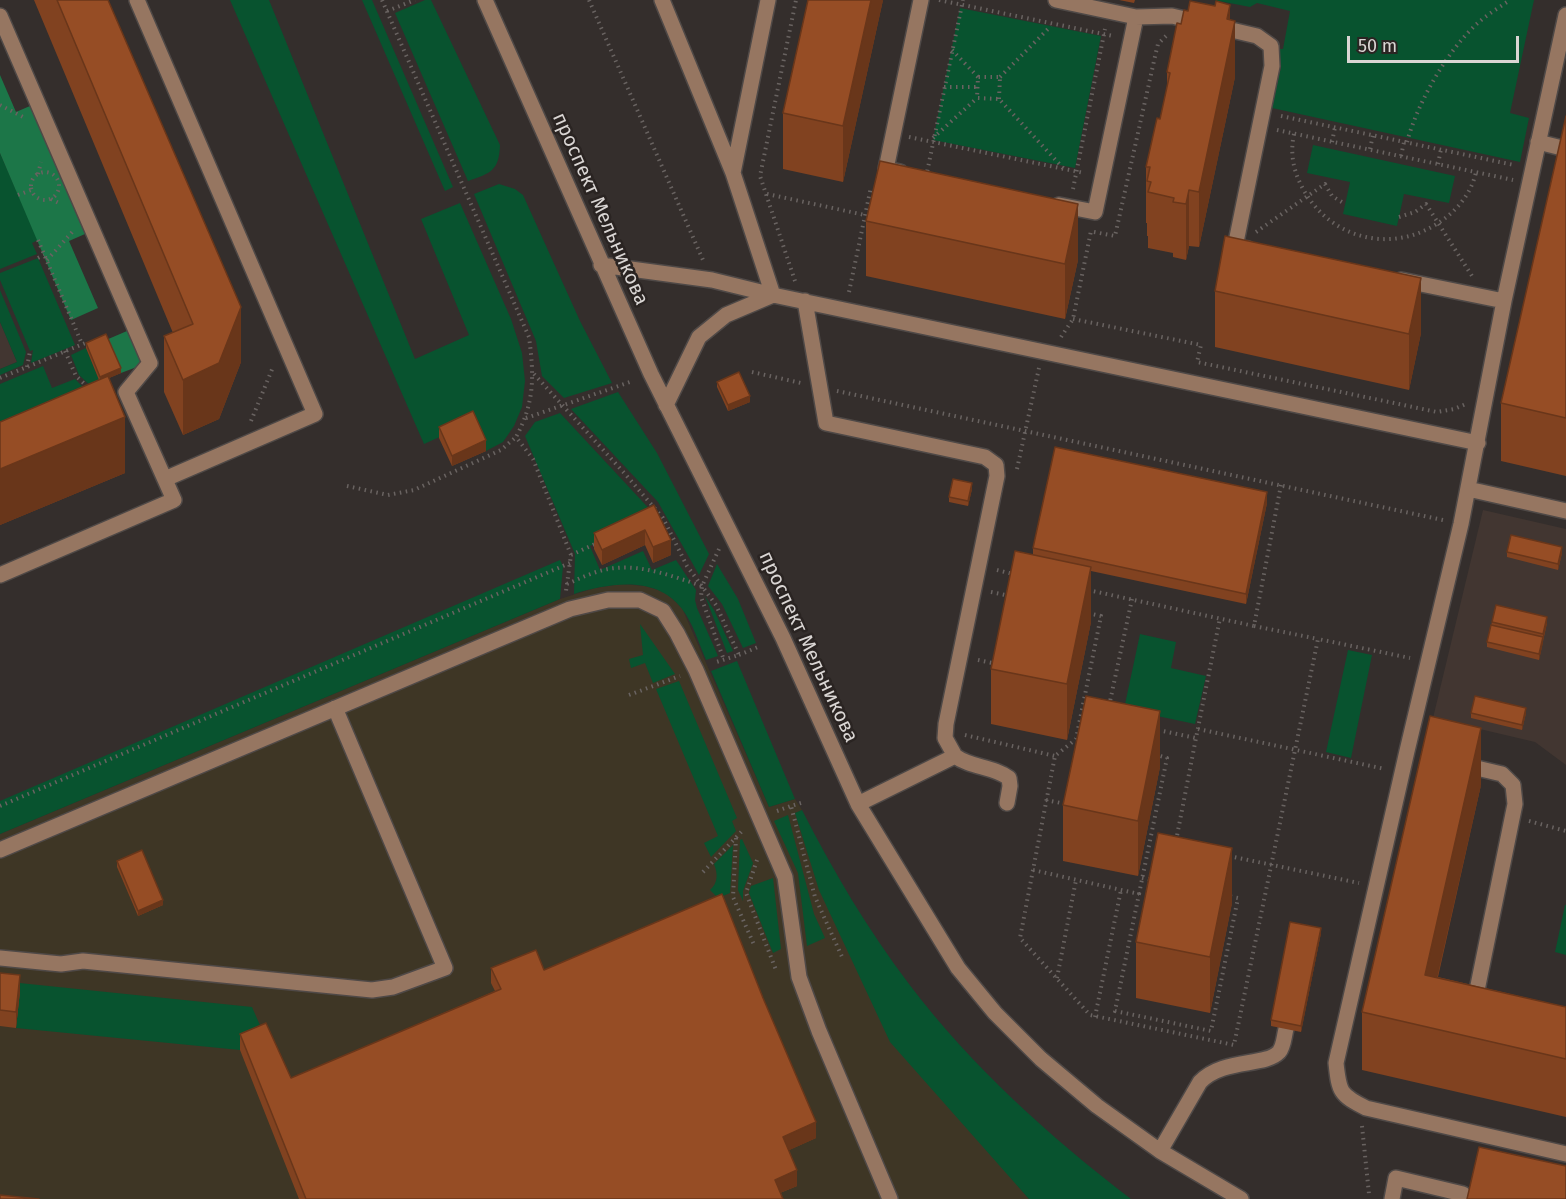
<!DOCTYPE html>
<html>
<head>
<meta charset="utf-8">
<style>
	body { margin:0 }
	#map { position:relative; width:1566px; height:1199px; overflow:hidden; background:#342e2c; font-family:"Fira Sans",sans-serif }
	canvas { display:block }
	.scale { position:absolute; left:1347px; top:36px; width:172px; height:27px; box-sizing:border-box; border:3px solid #dad6d4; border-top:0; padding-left:8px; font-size:18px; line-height:21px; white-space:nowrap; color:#dad6d4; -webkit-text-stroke:4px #2a2422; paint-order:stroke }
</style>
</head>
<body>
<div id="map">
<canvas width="1566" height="1199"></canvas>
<div class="scale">50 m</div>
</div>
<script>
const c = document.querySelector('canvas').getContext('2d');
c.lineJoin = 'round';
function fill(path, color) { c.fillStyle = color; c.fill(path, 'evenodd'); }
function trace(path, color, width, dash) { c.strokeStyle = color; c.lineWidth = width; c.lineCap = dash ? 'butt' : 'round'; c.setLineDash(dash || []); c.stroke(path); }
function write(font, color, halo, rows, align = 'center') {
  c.font = font + ' "Fira Sans",sans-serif'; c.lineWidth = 5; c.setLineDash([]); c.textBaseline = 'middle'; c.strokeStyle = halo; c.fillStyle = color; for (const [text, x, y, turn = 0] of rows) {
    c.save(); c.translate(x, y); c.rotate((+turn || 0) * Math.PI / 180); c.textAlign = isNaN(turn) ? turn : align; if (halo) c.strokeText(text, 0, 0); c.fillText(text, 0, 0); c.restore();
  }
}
const commercial = new Path2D(`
	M621 584 645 586 665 592 682 608 769 807 795 799 802 810 796 813 1018 1186 1029 1199H0V834L560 599 595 588Z`);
const built = new Path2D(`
	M0 322 17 362 0 369Z
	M1483 510 1566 529V765L1535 742 1433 718Z`);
const green = new Path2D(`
	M230 0H269L415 359 469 335 421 219 460 203 511 319 522 353 525 381 522 407 514 426 503 442 486 451 473 422 424 444Z
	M362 0H372L453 187 445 191Z
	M425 0H431L500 145C499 171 491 173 468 181L395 13Z
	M1214 0H1534L1510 113 1529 118 1520 162 1272 108 1281 67 1277 65 1280 49H1283L1290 11 1257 3 1250 7Z
	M960 8 1101 36 1075 168 933 140Z
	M1313 145 1455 176 1449 203 1404 194 1397 226 1343 214 1350 182 1307 173Z
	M0 153 38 240 32 243 37 254 0 269Z
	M499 184 515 189 523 195 580 321 612 383 564 398 542 376 536 341 474 194Z
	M38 258 75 345 31 363 33 350 30 351 0 280V273Z
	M0 290 26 352 23 365 0 375V369L17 362 0 322Z
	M86 348 100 382 94 389 79 375 71 355Z
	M43 366 52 388 75 379 88 392 0 429V384Z
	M618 392 657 453 709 554 699 575 658 502 571 409Z
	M560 413 655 515 590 546 600 570 643 551 652 570 676 560 696 590 695 600 697 608 718 656 706 660C699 644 693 623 682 609 657 575 609 583 574 594L575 554 525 436 535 422Z
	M560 560 563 566 560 599 0 834V801Z
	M717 564 738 599 756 643 743 648 722 604 708 586Z
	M705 596 714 610 733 651 727 653Z
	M640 624 675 674 653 683 645 663 631 668 629 659 643 655Z
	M1140 634 1176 642 1171 668 1206 676 1195 724 1124 709Z
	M1348 650 1372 655 1351 758 1326 752Z
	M737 661 795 799 769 807 711 671Z
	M679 681 737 818 732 821 736 831 711 857 704 843 718 836 656 689Z
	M802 810C833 871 868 930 909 984 971 1066 1050 1137 1131 1199H1029L890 1042 819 890 795 813Z
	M788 815 814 914 825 938 807 946 798 873 774 821Z
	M742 839 753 863 743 891V901L738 890 740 840Z
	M733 845 730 893 718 898 710 890C718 883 718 874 714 864Z
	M773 878 781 949 773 953 749 893 751 886Z
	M1565 905H1566V955L1555 952Z
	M0 981 252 1007 266 1039 240 1050 16 1028 20 991Z`);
const forest = new Path2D(`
	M0 75 16 112 30 106 85 234 69 241 98 308 71 320 0 153Z
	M127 331 142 365 121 373 106 340Z`);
const path = new Path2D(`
	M382 0 529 337C534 375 535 402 516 437L533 459 571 555 566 591
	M589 0 703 260
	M939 0 1113 36
	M387 11 415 0
	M952 50 978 77
	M1000 77 1051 26
	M944 87H977
	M999 99 1000 77H978L977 98 999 99 1064 169
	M0 105 23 117
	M1281 116 1514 165
	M1277 130 1513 180
	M1294 134C1290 152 1293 170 1302 187 1328 237 1387 254 1435 225 1455 213 1471 195 1476 172
	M909 137 1084 173
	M933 138 977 98
	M1332 142 1335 127
	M1407 142C1418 102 1447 50 1479 22 1488 14 1500 7 1510 0
	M1370 149 1373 135
	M1401 156 1404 142
	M1438 164 1441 149
	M31 186a14 14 0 1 1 28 0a14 14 0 1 1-28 0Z
	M38 174 41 162
	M926 177 963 0
	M1073 189 1105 29
	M767 194 865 215
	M18 195 31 190
	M51 199 61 204
	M1399 217 1415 212 1426 204 1472 276
	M1094 232 1115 236 1156 52 1158 44 1166 36
	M1256 232 1325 184 1332 196 1345 204
	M38 240 82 344
	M38 258 44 255
	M47 260 74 230
	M795 281 760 176 796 0
	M849 292 871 187
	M1073 319 1201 345 1197 362 1437 412 1454 409 1466 404
	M1061 337 1073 319 1091 231
	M65 351 76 376 89 388
	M27 367 30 351
	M752 372 801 383
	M534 374 626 475 663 518 687 566 716 605 739 655 713 663
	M0 378 88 342
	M837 391 1443 520
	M526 418 633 381
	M251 421 273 367
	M1017 469 1039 368
	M347 486 388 495 414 490 501 450 516 437
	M719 549 702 586 701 597 724 660
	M571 555 597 543
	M997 570 1013 574
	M567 584C583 577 599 569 616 568 644 565 675 577 702 586
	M1088 590 1254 626 1281 485
	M991 592 1010 596
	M1088 613 1101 616 1076 739 1055 756 1033 870 1139 894 1115 1011 1211 1031 1238 898 1228 896
	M1254 626 1318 639
	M739 655 758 647
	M978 660 997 664
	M629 695 680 676
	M1109 706 1132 599
	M1198 729 1385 769
	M1158 730 1196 738 1220 618
	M965 735 1055 756
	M1046 800 1066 804
	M801 803 791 806 815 897 843 959
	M0 806 570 563
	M777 811 791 806
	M1529 821 1566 831
	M736 838 733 897 755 947
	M1176 841 1196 738
	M1229 856 1359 883
	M757 860 746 893 776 970
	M1033 870 1020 938 1090 1015 1234 1045 1318 639 1410 658
	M703 872 744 829
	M1142 878 1153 880
	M1139 894 1167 758 1157 755
	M1057 978 1076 880
	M1095 1017 1121 890
	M1362 1126 1369 1194`);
const minor = new Path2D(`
	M137 0 315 414 165 479
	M485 0 651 374 783 638 858 804 958 968 995 1013 1041 1059 1097 1106 1160 1151 1241 1199
	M662 0 733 173
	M1056 0 1136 17 1172 16 1257 36 1271 46 1272 66 1235 247 1248 249
	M1566 15 1504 301 1461 524 1407 751 1336 1063C1339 1092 1340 1095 1366 1108L1566 1154
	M0 16 150 363 126 392 174 500 0 575
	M1538 142 1566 149
	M900 172 886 169 921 0
	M1059 205 1095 212 1136 17
	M601 265 712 280 773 295 1478 443
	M1401 280 1504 301
	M805 301 826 423 985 457 996 465 997 476 946 724 945 738 955 756
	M666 405 699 337 726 315 773 295 733 173 768 0
	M1468 489 1566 511
	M1464 765 1502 774 1513 785 1515 804 1474 1005
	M858 804 955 756C971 768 993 766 1009 778L1010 786 1007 803
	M0 850 570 609 608 600H640L663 611 677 633 696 670 785 877 799 977 819 1031 890 1199
	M0 958 61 964 83 961 372 990 393 987 445 968 335 708
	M1160 1151 1200 1082C1223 1058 1265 1067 1279 1052 1284 1046 1284 1036 1286 1029
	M1392 1199 1396 1178 1463 1194`);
const wall = new Path2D(`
	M34 0H108L241 362 219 419 183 435 164 392V336L173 333Z
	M883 0 843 182 783 169V113Z
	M1119 0H1135L1134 3Z
	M1188 11 1230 20 1235 77 1199 247 1189 246 1186 260 1173 257V253L1148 248V236H1147V223H1146V167L1160 119 1167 88V72L1181 24Z
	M1566 116V476L1501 461V403Z
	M866 221 1078 260 1065 319 866 276Z
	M1215 291 1421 333 1409 390 1215 347Z
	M86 343 121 373 109 378 125 473 0 525V422L99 380 86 348Z
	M717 382 750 402 728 411 717 387Z
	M439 427 486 451 452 466 439 438Z
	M972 489 968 506 949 502V497Z
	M1267 503 1246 604 1091 571V622L1067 740 991 724V669L1033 555V548Z
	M654 505 671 555 653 563 645 545 602 565 594 549V533Z
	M1507 552 1562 553 1558 570 1507 557Z
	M1492 622 1547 623 1539 660 1487 647V642Z
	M1471 713H1526L1522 730 1471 718Z
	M1160 767 1138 876 1063 861V805Z
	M1481 785 1438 977 1566 1007V1117L1362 1070V1012Z
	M117 861 163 905 138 916 117 867Z
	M1232 903 1210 1013 1136 998V942Z
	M1321 933 1301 1032 1271 1026V1020Z
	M491 968 544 970 816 1138 789 1150 797 1186 780 1193 783 1199H299L240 1050V1034L291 1078 495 991 491 983Z
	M0 973 20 991 16 1028 0 1026Z`);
const shadedWall = new Path2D(`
	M871 0H883L843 182V126Z
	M1230 5V46L1235 21V77L1199 247V192Z
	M1189 190V246L1186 260V204Z
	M1078 204V260L1065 319V264Z
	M1421 278V333L1409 390V334Z
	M241 307V362L219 419 183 435V380Z
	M121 368V373L100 382V377Z
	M750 396V402L728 411V405Z
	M125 417V473L0 525V469Z
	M486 440V451L452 466V456Z
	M972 483V489L968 506V501Z
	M1267 492V503L1246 604V594Z
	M645 530V545L602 565V550Z
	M671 540V555L653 563V547Z
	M1562 547V553L1558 570V564Z
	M1091 567V622L1067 740V684Z
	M1547 617V623L1543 640V634Z
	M1543 637V643L1539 660V654Z
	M1526 708V713L1522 730V725Z
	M1160 711V767L1138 876V821Z
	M1481 728V785L1426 1027 1425 975Z
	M1232 848V903L1210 1013V957Z
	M163 900V905L138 916V911Z
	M1321 928V933L1301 1032V1026Z
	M20 975V991L16 1028V1012Z
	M816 1122V1138L783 1153V1137Z
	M797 1170V1186L775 1195V1180Z`);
const building = new Path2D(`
	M57 0H108L241 307 219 363 183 380 164 336 193 324Z
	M808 0H871L843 126 783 113Z
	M1190 1 1215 6 1216 1 1230 5 1227 19 1235 21 1199 192 1189 190 1186 204 1173 202 1174 198 1148 192 1151 182 1147 181 1150 167H1146L1157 118 1160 119 1170 73 1167 72 1177 23 1181 24 1184 10 1188 11Z
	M1566 116V418L1501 403Z
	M880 161 1078 204 1065 264 866 221Z
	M1225 236 1421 278 1409 334 1215 291Z
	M106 334 121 368 100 377 86 343Z
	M739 372 750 396 728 405 717 382Z
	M108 376 125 417 0 469V422Z
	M473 411 486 440 452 456 439 427Z
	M1055 447 1267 492 1246 594 1033 548Z
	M953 479 972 483 968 501 949 497Z
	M654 505 671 540 653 547 645 530 602 550 594 533Z
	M1511 535 1562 547 1558 564 1507 552Z
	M1015 551 1091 567 1067 684 991 669Z
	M1496 605 1547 617 1543 634 1492 622Z
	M1491 625 1543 637 1539 654 1487 642Z
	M1086 696 1160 711 1138 821 1063 805Z
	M1475 696 1526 708 1522 725 1471 713Z
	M1430 716 1481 728 1425 975 1566 1007V1059L1362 1012Z
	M1158 833 1232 848 1210 957 1136 942Z
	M142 850 163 900 138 911 117 861Z
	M722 894 763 998 816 1122 783 1137 797 1170 775 1180 783 1199H306L240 1034 266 1023 291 1078 501 989 491 968 536 950 544 970Z
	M1290 922 1321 928 1301 1026 1271 1020Z
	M0 973 20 975 16 1012 0 1010Z
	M1479 1147 1566 1166V1199H1467Z
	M0 1195 39 1199H0Z`);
const streetNames = [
	["проспект Мельникова",600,209,66],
	["проспект Мельникова",808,647,65]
];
fill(commercial, '#3e3625');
fill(built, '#423631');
fill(green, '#08532f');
fill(forest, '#1c7648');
trace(minor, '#4f4947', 18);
trace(path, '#696361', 4, [1.5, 4.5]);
trace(minor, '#967661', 15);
fill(wall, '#814220');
fill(shadedWall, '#69361a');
fill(building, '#964d25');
trace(building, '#69361a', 1.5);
write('20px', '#dad6d4', '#2a2422', streetNames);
</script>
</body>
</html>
